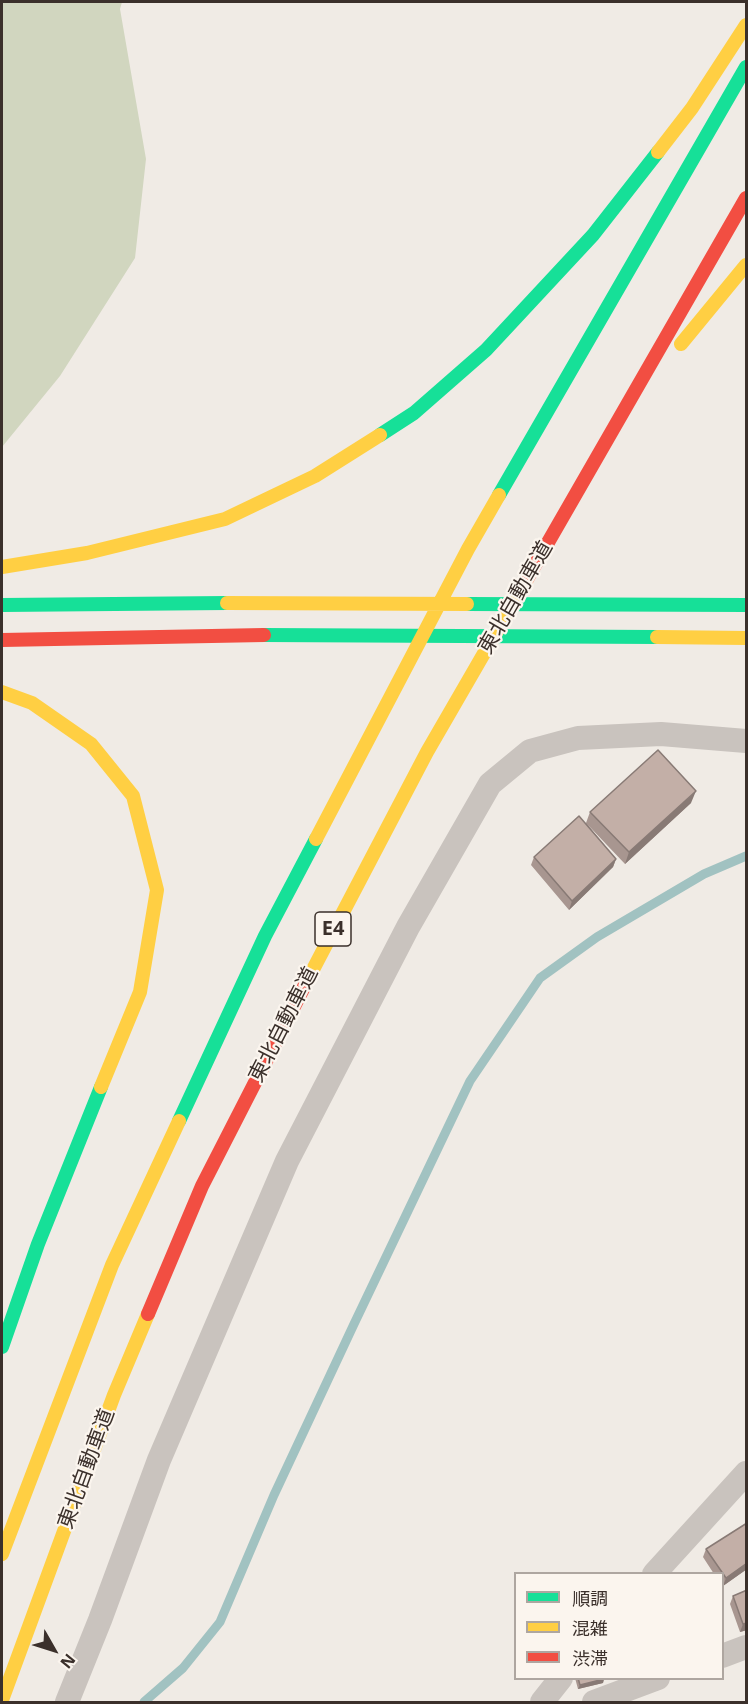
<!DOCTYPE html>
<html>
<head>
<meta charset="utf-8">
<style>
	body { margin:0 }
	#map { position:relative; width:748px; height:1704px; overflow:hidden; background:#f0ebe5; font-family:"Open Sans","Noto Sans JP",sans-serif }
	canvas { display:block }
	.frame { position:absolute; inset:0; border:3px solid #3b302b; pointer-events:none }
	.legend { position:absolute; left:514px; top:1572px; width:210px; height:108px; box-sizing:border-box; background:#fbf5ee; border:2px solid #aea6a0; margin:0; padding:8px 10px; list-style:none; font-size:18px; color:#3b302b }
	.legend li { display:flex; align-items:center; gap:12px; height:30px }
	.legend b { width:30px; border:2px solid #aea6a0 }
	.north { position:absolute; left:24px; top:1620px; width:60px; height:60px; -webkit-text-stroke:4px #fbf5ee; paint-order:stroke; rotate:129deg; font-size:16px; font-weight:700; line-height:24px; text-align:center; color:#3b302b }
	.north::after { content:''; display:block; margin:auto; width:21px; height:27px; background:#3b302b; clip-path:polygon(50% 0,100% 100%,50% 72%,0 100%) }
</style>
</head>
<body>
<div id="map">
<canvas width="748" height="1704"></canvas>
<div class="frame"></div>
<ul class="legend">
<li><b style="height:8px;background:#16e098"></b>順調</li>
<li><b style="height:8px;background:#ffcf43"></b>混雑</li>
<li><b style="height:8px;background:#f24e42"></b>渋滞</li>
</ul>
<div class="north">N</div>
</div>
<script>
const c = document.querySelector('canvas').getContext('2d');
c.lineJoin = 'round';
function fill(path, color) { c.fillStyle = color; c.fill(path, 'evenodd'); }
function trace(path, color, width, dash) { c.strokeStyle = color; c.lineWidth = width; c.lineCap = dash ? 'butt' : 'round'; c.setLineDash(dash || []); c.stroke(path); }
function write(font, color, halo, rows, align = 'center') {
  c.font = font + ' "Open Sans","Noto Sans JP",sans-serif'; c.lineWidth = 4.5; c.setLineDash([]); c.textBaseline = 'middle'; c.strokeStyle = halo; c.fillStyle = color; for (const [text, x, y, turn = 0] of rows) {
    c.save(); c.translate(x, y); c.rotate((+turn || 0) * Math.PI / 180); c.textAlign = isNaN(turn) ? turn : align; if (halo) c.strokeText(text, 0, 0); c.fillText(text, 0, 0); c.restore();
  }
}
const green = new Path2D(`
	M2 2H122L120 9 146 159 135 258 60 376 2 447Z`);
const stream = new Path2D(`
	M144 1702 183 1668 220 1622 274 1495 354 1324 470 1081 540 978 597 937 704 874 746 856`);
const street = new Path2D(`
	M654 1574 746 1473
	M722 1656 746 1647
	M67 1702 100 1620 159 1460 287 1161 408 927 490 784 530 751 578 738 661 734 746 741
	M542 1702 561 1678
	M594 1702 658 1678`);
const fast = new Path2D(`
	M380 435 414 413 486 350 593 235 658 152
	M499 495 746 67
	M467 604 746 605
	M2 605 227 603
	M264 635 657 637
	M179 1121 265 936 316 839
	M2 1347 38 1244 101 1087`);
const slow = new Path2D(`
	M658 152 692 108 746 25
	M681 344 746 265
	M2 567 87 553 225 519 315 476 380 435
	M227 603 467 604
	M657 637 746 638
	M2 692 32 703 91 744 133 796 157 890 140 992 101 1087
	M316 839 468 549 499 495
	M307 981 427 752 527 579
	M2 1554 112 1265 179 1121
	M2 1700 114 1395 148 1314`);
const jam = new Path2D(`
	M527 579 746 198
	M2 640 264 635
	M148 1314 202 1186 307 981`);
const wall = new Path2D(`
	M691 803 625 864 587 824 616 859 613 867 569 910 531 865 534 857 586 823 590 812Z
	M747 1523V1569L723 1586V1574H714L703 1557 706 1549Z
	M747 1590V1630L740 1632 730 1604 733 1596Z
	M575 1678H604L603 1683 578 1689Z`);
const shadedWall = new Path2D(`
	M696 791 691 803 625 864 629 852Z
	M616 859 613 867 569 910 572 901Z
	M747 1563V1569L723 1586 726 1578Z
	M747 1623V1630L740 1632 743 1624Z
	M604 1679 603 1683 578 1689 580 1685Z`);
const building = new Path2D(`
	M658 750 696 791 629 852 590 812Z
	M579 816 616 859 572 901 534 857Z
	M747 1523V1563L726 1578 706 1549Z
	M747 1590V1623L743 1624 733 1596Z
	M578 1678H604V1679L580 1685Z`);
const shields = [
	[333,929,36]
];
const shieldNames = [
	["E4",333,929]
];
const streetNames = [
	["東北自動車道",516,598,-60],
	["東北自動車道",284,1025,-63],
	["東北自動車道",87,1469,-70]
];
fill(green, '#d1d6bf');
trace(stream, '#a1c2c1', 9);
trace(street, '#c9c3be', 24);
trace(fast, '#16e098', 14);
trace(slow, '#ffcf43', 14);
trace(jam, '#f24e42', 14);
fill(wall, '#a89690');
fill(shadedWall, '#887a75');
fill(building, '#c3afa7');
trace(building, '#887a75', 1.5);
for (const [x, y, w] of shields) { const box = new Path2D(); box.roundRect(x - w / 2, y - 17, w, 34, 4.5); c.fillStyle = '#fbf5ee'; c.fill(box); trace(box, '#3b302b', 1.5); }
write('bold 20px', '#3b302b', null, shieldNames);
write('21px', '#3b302b', '#fbf5ee', streetNames);
</script>
</body>
</html>
